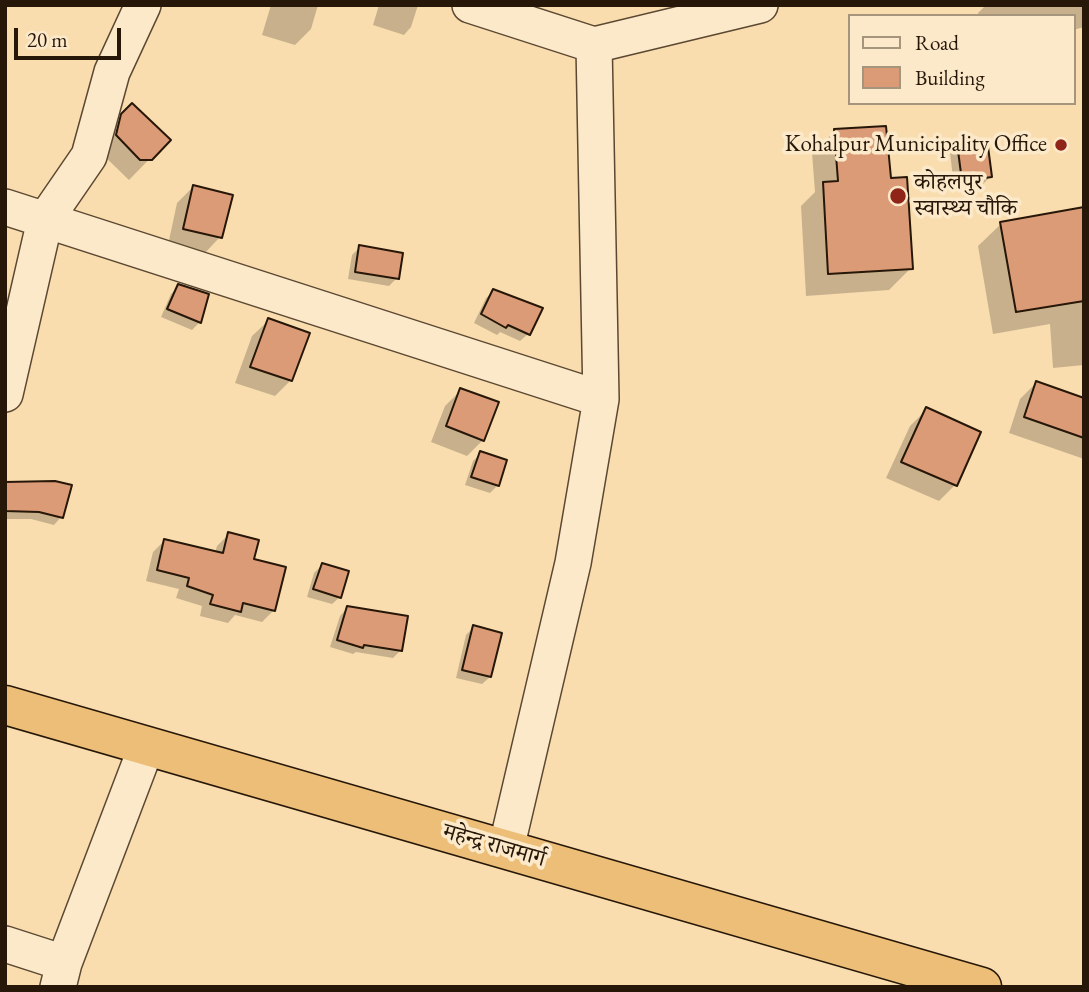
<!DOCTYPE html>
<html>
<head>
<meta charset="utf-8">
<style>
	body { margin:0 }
	#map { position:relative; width:1089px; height:992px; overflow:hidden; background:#f9ddae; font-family:"EB Garamond",serif }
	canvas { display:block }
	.frame { position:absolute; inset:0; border:7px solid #271709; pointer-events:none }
	.legend { position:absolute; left:848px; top:14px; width:228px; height:91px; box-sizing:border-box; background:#fbe9ca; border:2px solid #a6957d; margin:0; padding:9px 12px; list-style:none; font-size:21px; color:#271709 }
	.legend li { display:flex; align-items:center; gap:14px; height:35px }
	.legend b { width:35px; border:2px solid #a6957d }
	.scale { position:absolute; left:14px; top:28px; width:107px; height:32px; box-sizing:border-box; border:4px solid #271709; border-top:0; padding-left:9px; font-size:21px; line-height:24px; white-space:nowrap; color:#271709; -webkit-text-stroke:5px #fbe9ca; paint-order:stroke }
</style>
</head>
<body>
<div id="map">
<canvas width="1089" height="992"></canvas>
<div class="frame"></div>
<ul class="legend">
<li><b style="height:9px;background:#fbe9ca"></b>Road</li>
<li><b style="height:19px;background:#db9b77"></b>Building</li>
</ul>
<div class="scale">20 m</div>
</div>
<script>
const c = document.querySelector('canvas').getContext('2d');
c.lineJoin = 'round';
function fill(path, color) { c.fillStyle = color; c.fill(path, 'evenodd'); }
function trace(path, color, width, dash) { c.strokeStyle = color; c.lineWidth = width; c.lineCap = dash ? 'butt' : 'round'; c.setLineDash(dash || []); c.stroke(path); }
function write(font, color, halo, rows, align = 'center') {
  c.font = font + ' "EB Garamond","Noto Serif Devanagari",serif'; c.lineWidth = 7; c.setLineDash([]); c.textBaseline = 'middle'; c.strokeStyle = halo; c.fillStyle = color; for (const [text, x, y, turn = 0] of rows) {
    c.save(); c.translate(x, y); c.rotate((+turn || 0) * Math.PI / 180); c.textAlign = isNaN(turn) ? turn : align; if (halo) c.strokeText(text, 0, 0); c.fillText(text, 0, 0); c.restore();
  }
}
const shadow = new Path2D(`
	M271 5H318L311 29 295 45 262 35Z
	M379 5H418L411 27 404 35 373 25Z
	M986 5H1084V27L1073 30V16H979L978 13Z
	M132 106 168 140 129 180 100 152 106 132Z
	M835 131 889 180 911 268 889 290 806 296 801 206 815 192 812 153Z
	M958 145 990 177 983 184 954 188 950 152Z
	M193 187 220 237 204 254 168 245 177 203Z
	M1084 209V365L1053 368 1050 324 993 334 978 246 1001 224Z
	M360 247 397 278 389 286 348 279 352 255Z
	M179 286 200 322 192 330 161 317 171 294Z
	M494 291 528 334 520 341 500 332 497 335 474 323 486 298Z
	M269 320 291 380 275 396 235 383 252 336Z
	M1036 383 1084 400V459L1009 433 1020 399Z
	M461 390 483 440 467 456 431 442 445 406Z
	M926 410 979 432 955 485 939 501 886 478 910 426Z
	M481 453 498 485 490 493 465 485 473 461Z
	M5 483 61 517 54 525 31 519H5Z
	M229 534 252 560 274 610 262 622 235 615 228 623 200 616 202 606 176 598 179 589 146 581 153 552 164 541 215 553 217 546Z
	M322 565 340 597 332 604 307 597 314 573Z
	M347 608 401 650 393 658 356 652 353 654 330 647 340 616Z
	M474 627 490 677 482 684 456 678 466 635Z`);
const building = new Path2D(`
	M132 103 171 140 152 160H140L116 135 121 114Z
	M886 126 891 178 907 177 913 269 828 274 823 182 838 181 834 129Z
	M987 139 992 177 962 181 957 143Z
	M193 185 233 195 222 238 183 229Z
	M1084 207V301L1016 312 1000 222Z
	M359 245 403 253 399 279 355 272Z
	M178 284 209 294 201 323 167 309Z
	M493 289 543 308 530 335 508 325 506 328 481 314Z
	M268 318 310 333 292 381 250 367Z
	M1036 381 1084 398V438L1024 417Z
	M460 388 499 402 484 441 446 426Z
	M926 407 981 432 957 486 901 462Z
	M480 451 507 460 499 486 471 477Z
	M55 481 72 485 63 518 39 512 5 511V482Z
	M228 532 259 540 254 559 286 567 275 611 243 603 241 612 210 604 213 595 187 586 189 578 157 570 164 539 223 553Z
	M322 563 349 571 341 598 313 589Z
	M347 606 408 616 402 651 364 645 363 648 337 640Z
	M473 625 502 633 491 677 462 670Z`);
const minor = new Path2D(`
	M470 5 594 45 760 5
	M5 207 601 399
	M5 394 45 220 89 156 112 72 143 5
	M506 849 573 563 601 399 594 45
	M5 944 64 963
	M58 987 64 963 147 745`);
const highway = new Path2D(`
	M5 705 982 987`);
const markers = [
	[1061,145,7,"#8f2418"],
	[898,196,9,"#8f2418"]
];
const poiNames = [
	["Kohalpur Municipality Office",1047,145],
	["कोहलपुर",914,183,"left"],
	["स्वास्थ्य चौकि",914,209,"left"]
];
const streetNames = [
	["महेन्द्र राजमार्ग",494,846,16]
];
fill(shadow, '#0003');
fill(building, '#db9b77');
trace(building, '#271709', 2);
trace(minor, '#5c4832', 38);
trace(highway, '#271709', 41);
trace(minor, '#fbe9ca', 35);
trace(highway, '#ecbe77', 38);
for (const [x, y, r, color] of markers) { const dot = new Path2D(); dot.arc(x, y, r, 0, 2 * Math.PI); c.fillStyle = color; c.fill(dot); trace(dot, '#fbe9ca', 2.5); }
write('23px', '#271709', '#fbe9ca', poiNames, 'right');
write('23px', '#271709', '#fbe9ca', streetNames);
</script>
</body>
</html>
